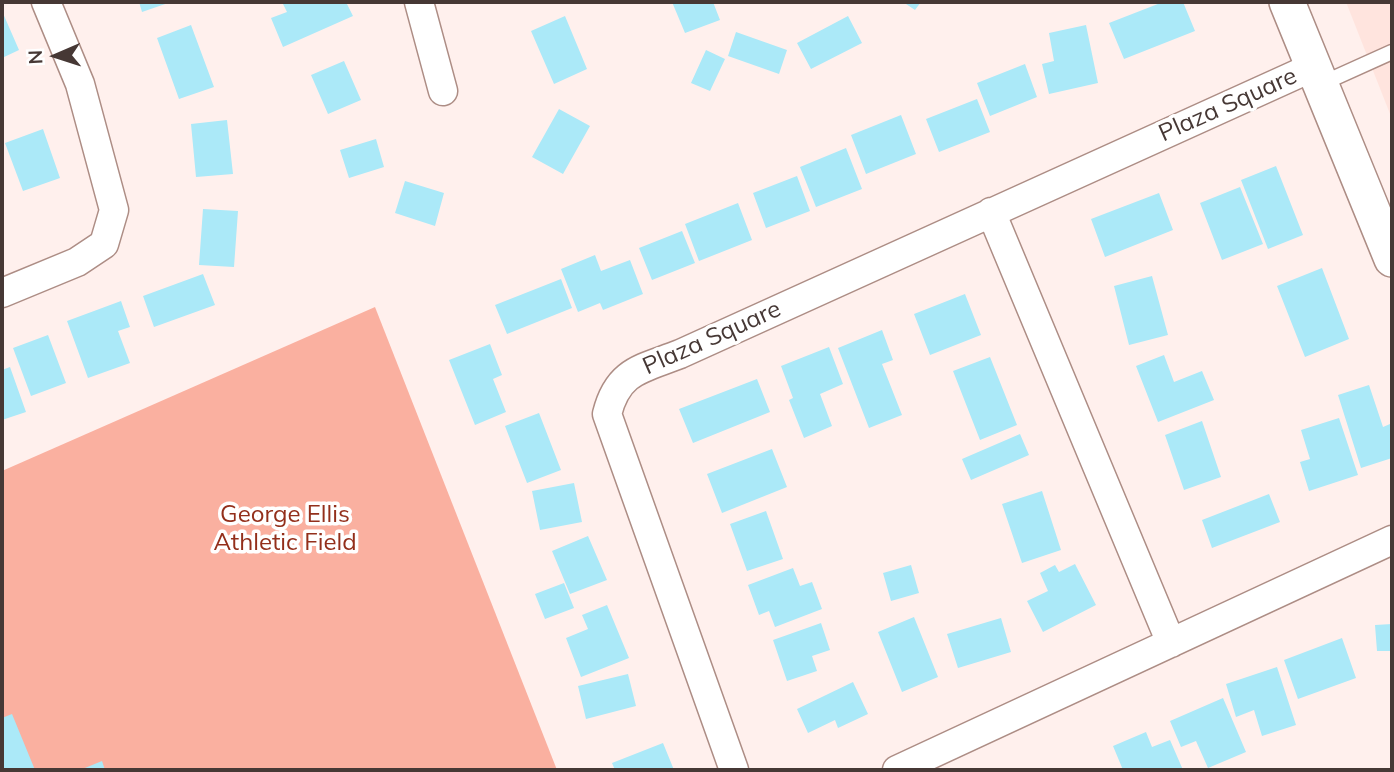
<!DOCTYPE html>
<html>
<head>
<meta charset="utf-8">
<style>
	body { margin:0 }
	#map { position:relative; width:1394px; height:772px; overflow:hidden; background:#fff0ed; font-family:Mulish,sans-serif }
	canvas { display:block }
	.frame { position:absolute; inset:0; border:4px solid #463835; pointer-events:none }
	.north { position:absolute; left:21px; top:21px; width:70px; height:70px; -webkit-text-stroke:5px #fff; paint-order:stroke; rotate:267deg; font-size:19px; font-weight:700; line-height:28px; text-align:center; color:#463835 }
	.north::after { content:''; display:block; margin:auto; width:24px; height:32px; background:#463835; clip-path:polygon(50% 0,100% 100%,50% 72%,0 100%) }
</style>
</head>
<body>
<div id="map">
<canvas width="1394" height="772"></canvas>
<div class="frame"></div>
<div class="north">N</div>
</div>
<script>
const c = document.querySelector('canvas').getContext('2d');
c.lineJoin = 'round';
function fill(path, color) { c.fillStyle = color; c.fill(path, 'evenodd'); }
function trace(path, color, width, dash) { c.strokeStyle = color; c.lineWidth = width; c.lineCap = dash ? 'butt' : 'round'; c.setLineDash(dash || []); c.stroke(path); }
function write(font, color, halo, rows, align = 'center') {
  c.font = font + ' Mulish,sans-serif'; c.lineWidth = 7; c.setLineDash([]); c.textBaseline = 'middle'; c.strokeStyle = halo; c.fillStyle = color; for (const [text, x, y, turn = 0] of rows) {
    c.save(); c.translate(x, y); c.rotate((+turn || 0) * Math.PI / 180); c.textAlign = isNaN(turn) ? turn : align; if (halo) c.strokeText(text, 0, 0); c.fillText(text, 0, 0); c.restore();
  }
}
const built = new Path2D(`
	M1346 2H1392V119Z`);
const green = new Path2D(`
	M375 307 557 770H2V471Z`);
const building = new Path2D(`
	M139 2H171L142 12Z
	M288 2H346L353 16 283 47 271 18 287 12 283 4Z
	M672 2H713L720 20 685 33Z
	M903 2H921L915 10Z
	M1163 2H1183L1195 31 1124 59 1109 23Z
	M2 11 19 50 2 58Z
	M565 16 587 69 554 84 531 31Z
	M848 16 862 43 811 69 797 43Z
	M191 25 214 87 179 99 157 38Z
	M1086 25 1098 83 1049 94 1042 64 1054 61 1049 33Z
	M736 32 787 50 779 74 728 56Z
	M706 50 725 59 710 91 691 83Z
	M344 61 361 100 328 114 311 75Z
	M1025 64 1037 97 990 116 977 83Z
	M977 99 990 132 939 152 926 119Z
	M559 109 590 126 563 174 532 157Z
	M901 115 916 154 866 174 851 135Z
	M227 120 233 174 196 177 191 124Z
	M43 129 60 178 23 191 5 143Z
	M376 139 384 167 349 178 340 150Z
	M846 148 862 189 816 207 800 167Z
	M1276 166 1303 235 1268 249 1241 180Z
	M797 176 810 211 766 228 753 193Z
	M405 181 444 193 435 226 395 213Z
	M1240 187 1263 244 1222 260 1200 203Z
	M1159 193 1173 230 1105 257 1091 219Z
	M738 203 752 240 699 261 685 224Z
	M203 209 238 211 234 267 199 265Z
	M682 231 695 263 652 280 639 248Z
	M595 255 601 271 630 260 643 294 603 310 600 303 578 312 561 269Z
	M1322 268 1349 339 1305 357 1277 286Z
	M203 274 215 305 154 327 143 296Z
	M1152 276 1168 335 1129 345 1114 286Z
	M561 279 572 308 507 334 495 305Z
	M965 294 981 335 930 355 914 314Z
	M121 301 130 327 118 331 130 363 88 378 67 321Z
	M882 330 893 360 882 364 902 415 869 428 838 348Z
	M48 335 66 383 31 396 13 348Z
	M490 344 502 375 493 379 506 412 475 425 449 360Z
	M829 347 843 384 820 394 832 426 804 438 789 400 793 398 781 366Z
	M1164 355 1174 382 1202 371 1214 400 1158 422 1136 366Z
	M990 357 1017 425 980 440 953 371Z
	M10 367 26 412 2 420V370Z
	M757 379 770 412 693 443 679 409Z
	M1369 385 1383 427 1390 424 1392 432V458L1361 468 1338 395Z
	M539 413 561 470 527 483 505 426Z
	M1339 418 1358 475 1309 491 1300 462 1310 459 1301 430Z
	M1202 421 1221 477 1184 490 1165 435Z
	M1020 434 1029 455 971 480 962 459Z
	M772 449 787 487 722 513 707 474Z
	M574 483 582 522 540 530 532 491Z
	M1042 491 1061 550 1022 563 1002 504Z
	M1269 494 1280 522 1212 548 1202 520Z
	M766 511 783 559 747 571 730 524Z
	M588 536 607 580 570 594 552 551Z
	M1075 564 1096 605 1043 632 1027 601 1048 591 1040 573 1055 565 1059 572Z
	M911 565 919 593 891 601 883 573Z
	M793 568 800 586 812 582 822 609 775 627 769 611 759 615 748 585Z
	M564 583 574 608 545 619 535 594Z
	M607 605 629 658 581 677 566 638 588 629 582 615Z
	M914 617 938 677 902 692 878 632Z
	M1001 618 1011 652 958 668 947 634Z
	M821 623 830 650 812 656 817 671 787 681 773 640Z
	M1392 624V651H1377L1375 625Z
	M1342 638 1356 678 1298 699 1284 660Z
	M1277 667 1296 725 1262 736 1254 710 1236 717 1226 684Z
	M628 674 636 706 586 719 578 686Z
	M853 682 868 714 838 728 835 720 808 733 797 709Z
	M1223 698 1246 752 1208 768 1196 741 1181 747 1170 721Z
	M12 714 35 770H2V718Z
	M1146 732 1152 747 1170 740 1183 770H1123L1113 746Z
	M663 743 674 770H615L612 763Z
	M102 761 105 770H80Z`);
const service = new Path2D(`
	M1321 84 1392 52`);
const minor = new Path2D(`
	M419 2 443 91
	M991 212 1171 643
	M2 293 77 262 104 244 114 210 80 84 46 2
	M734 770 607 414C618 370 642 369 680 354L1313 67
	M897 770 1392 540`);
const tertiary = new Path2D(`
	M1287 2 1392 259`);
const streetNames = [
	["Plaza Square",1228,105,-24],
	["Plaza Square",712,338,-24]
];
const parkNames = [
	["George Ellis",285,515],
	["Athletic Field",285,543]
];
fill(built, '#ffe4de');
fill(green, '#fab0a0');
fill(building, '#abe9f8');
trace(service, '#ad8d85', 17);
trace(minor, '#ad8d85', 31);
trace(tertiary, '#ad8d85', 38);
trace(service, '#fff', 14);
trace(minor, '#fff', 28);
trace(tertiary, '#fff', 35);
write('24px', '#463835', '#fff', streetNames);
write('24px', '#932f1b', '#fff', parkNames);
</script>
</body>
</html>
